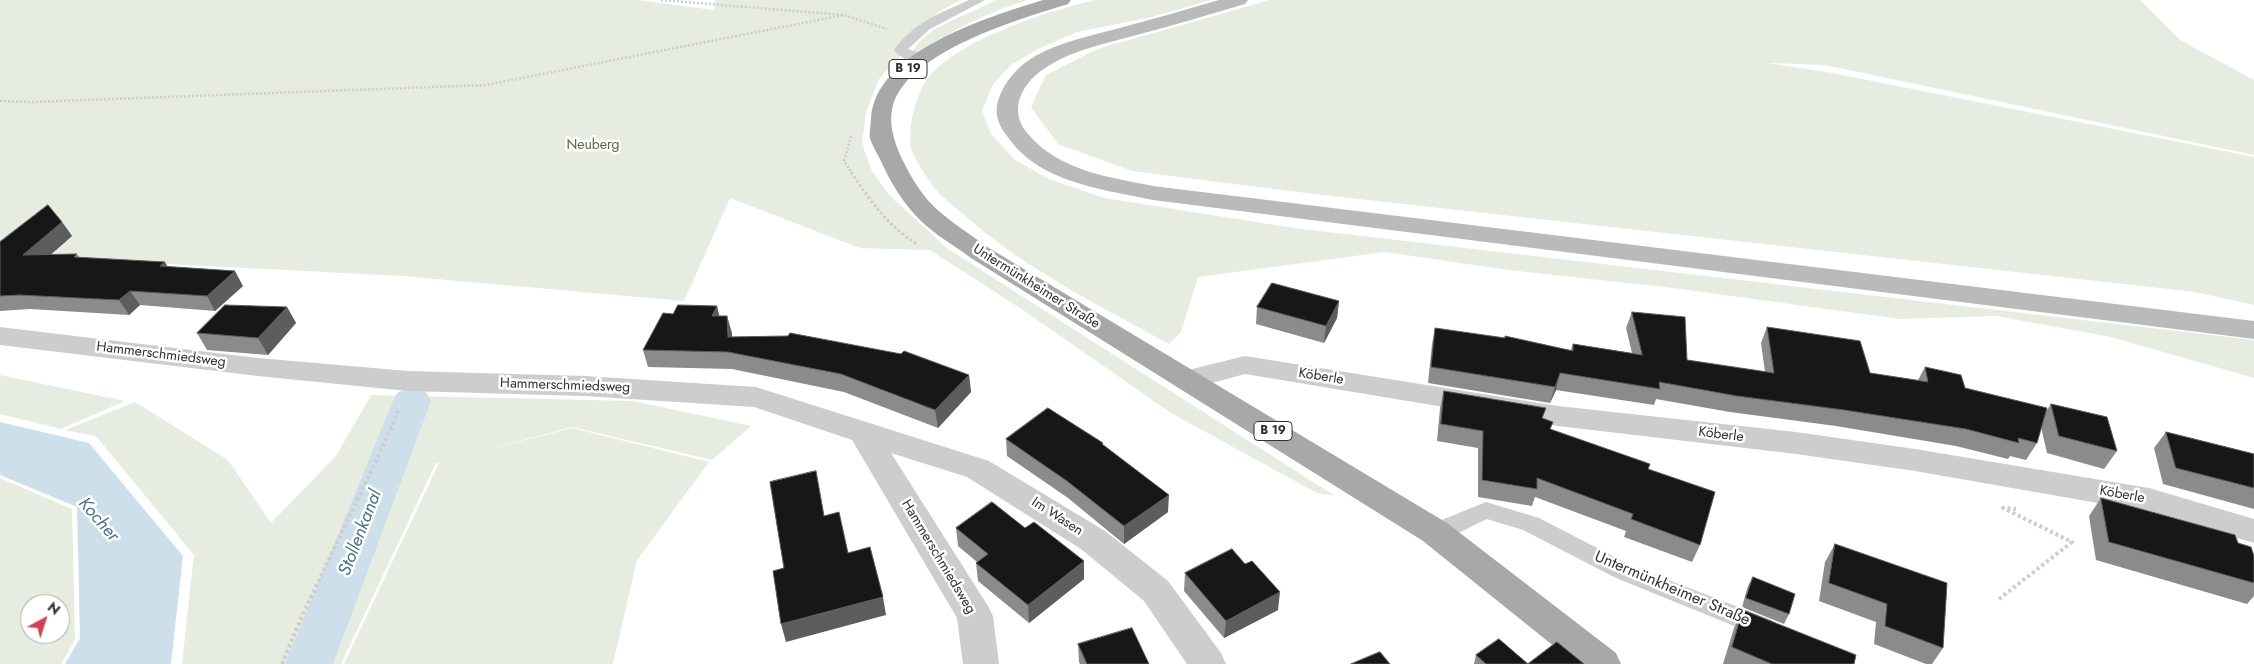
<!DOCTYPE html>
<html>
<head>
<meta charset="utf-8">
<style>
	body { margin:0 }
	#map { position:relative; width:2254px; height:664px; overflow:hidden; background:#fff; font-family:Jost,sans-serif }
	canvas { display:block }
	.north { position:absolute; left:20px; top:594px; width:50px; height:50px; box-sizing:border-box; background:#fff; border:1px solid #acacac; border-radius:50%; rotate:40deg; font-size:14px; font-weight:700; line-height:20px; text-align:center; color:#303030 }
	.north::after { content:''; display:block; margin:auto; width:18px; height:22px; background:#d8404f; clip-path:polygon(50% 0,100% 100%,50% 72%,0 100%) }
</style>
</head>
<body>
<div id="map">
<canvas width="2254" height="664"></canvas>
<div class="north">N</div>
</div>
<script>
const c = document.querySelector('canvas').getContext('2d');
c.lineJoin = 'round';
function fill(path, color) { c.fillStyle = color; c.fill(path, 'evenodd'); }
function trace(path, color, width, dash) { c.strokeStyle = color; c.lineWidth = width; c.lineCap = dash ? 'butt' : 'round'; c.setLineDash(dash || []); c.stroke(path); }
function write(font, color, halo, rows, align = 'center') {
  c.font = font + ' Jost,sans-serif'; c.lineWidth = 5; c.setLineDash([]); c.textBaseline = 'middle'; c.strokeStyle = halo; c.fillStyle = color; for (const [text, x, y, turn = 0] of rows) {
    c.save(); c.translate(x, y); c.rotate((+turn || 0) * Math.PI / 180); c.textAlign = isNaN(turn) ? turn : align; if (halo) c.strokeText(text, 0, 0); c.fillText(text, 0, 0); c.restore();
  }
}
const green = new Path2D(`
	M0 0H637L714 10 715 0H961L940 11 900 47 907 49 879 79 866 112 862 144 872 171 890 196 948 249 1335 496 1317 493 1171 413 1023 310 930 250 860 248 730 198 684 301 402 276 70 259 0 263Z
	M995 0H1028C988 12 952 30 917 53L913 51C926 25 971 15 995 0Z
	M1096 0H1211L1152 17 1077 32 1040 48 1012 64 994 83 982 110 991 134 1015 160 1049 179 1104 198 1294 228 2254 340V378L2111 337 1996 316 1900 319 1673 288 1508 270 1385 252 1198 277 1181 332 1169 344C1099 305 1021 267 962 213 953 205 941 197 934 187 928 180 913 156 911 148 908 125 916 90 932 73 967 37 1047 11 1096 0Z
	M1270 0H2140L2180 40 2254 80V155L1825 65 1768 63 1832 73 2254 157V305L2195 292 1322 195 1132 171 1058 144 1031 107 1046 75 1097 49Z
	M0 375 125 401 61 429 0 414Z
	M371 395 633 401 751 426 712 460 572 427 470 454 572 428 709 462 637 560 613 664H344L439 463H436L341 664H182L194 555 96 436 65 430 135 402 228 460 271 523 336 456Z
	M0 478 72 509 75 640 61 664H0ZM30 604H60V634H30Z`);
const water = new Path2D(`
	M0 422 89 443 183 556 171 664H65L80 638 77 507 0 475Z`);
const canal = new Path2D(`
	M412 388 426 392 431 401 333 664H285L393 401 398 392Z`);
const pathFar2 = new Path2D(`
	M661 0 844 15 887 29
	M0 101 32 102 486 85 844 15
	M851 136 844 161 852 173`);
const pathFar1 = new Path2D(`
	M851 172C870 201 888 226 918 245`);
const path = new Path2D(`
	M1999 599 2072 542 2003 508 2016 509
	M282 664 302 616 391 429 399 408`);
const service = new Path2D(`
	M969 0H985L930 29 908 49 925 55 927 58 925 61C914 64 901 59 894 50 913 23 940 13 969 0Z
	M1486 502 1539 518 1632 566 1772 620 1775 627 1772 634 1763 637 1754 634 1616 578 1523 530 1487 519C1470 526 1445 544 1427 538L1424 532 1427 526Z`);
const minor = new Path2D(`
	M0 327 258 358 408 371 585 376 756 387 989 461 1105 531 1168 581 1221 653 1226 664H1187L1144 601 1081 549 967 477 891 453 988 606 993 616 999 664H963L957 618 852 440 754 407 585 396 408 391 258 376 0 345Z
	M1245 356 1558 406 1796 432 1915 449 2149 488 2254 519V543L2149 512 1915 471 1796 454 1558 426 1245 374 1186 390 1176 387 1172 380 1176 373Z`);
const secondary = new Path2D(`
	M1219 0H1248L1245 4C1207 15 1168 27 1129 37 1104 44 1079 49 1057 61 1040 70 1025 81 1019 101 1016 114 1020 126 1029 135 1060 171 1109 177 1153 186L2254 321V339L1153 200C1102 189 1039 183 1007 136 999 126 994 114 998 101 1004 81 1019 65 1037 55 1061 42 1089 36 1116 29 1150 20 1184 10 1219 0Z`);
const primary = new Path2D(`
	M1043 0H1071L1068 4C1020 19 909 51 893 105 888 123 894 141 901 157 911 177 922 197 940 212 955 225 973 236 989 248L1447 523 1616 653 1621 664H1576L1423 541 971 258C955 246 937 236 922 222 904 205 890 182 880 159 877 153 872 145 870 138 869 133 871 125 871 119 875 51 988 17 1043 0Z`);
const wall = new Path2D(`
	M62 222 72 236 50 255 77 254 79 257 168 267 243 286 215 311 140 305 129 315 30 309 0 311V242Z
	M1339 301 1337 318 1324 343 1256 324 1257 307Z
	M717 306 719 316H727L732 337 969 375 971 392 938 428 844 392 732 369 648 367 643 350Z
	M287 307 296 323 268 355 207 350 197 333Z
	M1632 312 1687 360 1765 372 1761 343 1767 327 1870 373 1918 380 1925 367 1965 388 2045 413 2051 404 2117 451 2104 469 2047 453 2041 427 2037 443 2026 460 2010 456 2008 459 1956 446 1836 426 1730 412 1656 399 1654 405 1556 390 1550 403 1428 383 1432 344 1435 328 1571 350 1573 344 1632 353 1626 328Z
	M1444 391 1553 422 1550 429 1648 469 1700 545 1692 562 1624 537 1626 531 1535 497 1532 506 1478 497V448L1437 441 1440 408Z
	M2166 432 2254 454V509L2163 484 2154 448Z
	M1006 439 1103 443V445L1168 512 1124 544 1068 498 1007 456Z
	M2101 498 2254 556V596L2247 604 2096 560 2089 516Z
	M956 528H1025L1084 561V579L1029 623 978 581 976 563 977 562 958 546Z
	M1835 544 1943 648 1932 664H1926L1874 644 1876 622 1819 601 1825 562Z
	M1185 573 1278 610 1224 638 1184 591Z
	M1753 577 1789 614 1784 624 1742 607 1748 586Z
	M1743 610 1854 664H1723L1734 628Z
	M1078 644 1149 664H1080L1079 662Z
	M1476 655 1528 664H1474Z`);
const shadedWall = new Path2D(`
	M62 222 72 236 33 270 23 255Z
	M165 262 173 276 160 266Z
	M235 271 243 286 215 311 207 296Z
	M130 291 140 305 129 315 119 300Z
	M1339 301 1337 318 1324 343 1326 326Z
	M717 306 721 323 712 316Z
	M287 307 296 323 268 355 258 338Z
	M727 316 732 333V354L728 337Z
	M1560 373 1556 390 1550 403 1555 387Z
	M969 375 971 392 938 428 935 410Z
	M1169 495 1168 512 1124 544V526Z
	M1084 561V579L1029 623 1028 605Z
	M1280 592 1278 610 1224 638 1226 621Z
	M883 597 886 615 786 642 781 624Z`);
const building = new Path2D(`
	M48 205 62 222 23 255 77 254 74 257 165 262 160 266 235 271 207 296 130 291 119 300 19 295 0 296V242Z
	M1272 283 1339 301 1326 326 1257 307Z
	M225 305 287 307 258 338 197 333Z
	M678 305 717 306 712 316H727L728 337 788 336 790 333 901 354 904 351 969 375 935 410 841 374 728 352 643 350 663 313 673 314Z
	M1632 312 1685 317 1687 360 1774 373 1767 327 1860 341 1870 373 1928 382 1925 367 1961 375 1965 388 2047 408 2037 443 2018 438 2019 443 1966 429 1844 410 1737 396 1659 382 1660 389 1560 373 1555 387 1431 367 1435 328 1505 338V336L1573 351V344L1642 355Z
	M1444 391 1546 408 1542 418 1553 422 1550 429 1650 464 1648 469 1715 492 1700 545 1631 519 1633 514 1537 478V489L1482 480 1483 431 1441 424Z
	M2051 404 2107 417 2117 451 2059 436Z
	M1048 408 1103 443 1102 444 1169 495 1124 526 1067 481 1006 439Z
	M2166 432 2254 454V488L2176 468Z
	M816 471 824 516 839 512 848 553 870 547 883 597 781 624 773 571 784 568 770 482Z
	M2101 498 2235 535 2238 543 2251 547 2254 556V583L2109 542Z
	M992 502 1025 528 1034 522 1084 561 1028 605 976 563 988 554 956 528Z
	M1835 544 1947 583 1943 648 1885 626 1887 604 1829 583Z
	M1232 549 1245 564 1252 561 1280 592 1226 621 1185 573Z
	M1753 577 1795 594 1789 614 1746 598Z
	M1743 610 1856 655 1854 664H1772L1732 647Z
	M1132 628 1149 664H1087L1078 644Z
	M1499 639 1528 664H1486L1476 655Z
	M1557 642 1584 664H1528Z
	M1380 652 1390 664H1351Z`);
const shields = [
	[908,69,38],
	[1273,431,38]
];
const shieldNames = [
	["B 19",908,69],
	["B 19",1273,431]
];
const parkNames = [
	["Neuberg",593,146]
];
const streetNames = [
	["Untermünkheimer Straße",1036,287,32],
	["Hammerschmiedsweg",161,355,7],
	["Köberle",1321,377,9],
	["Hammerschmiedsweg",565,386,2],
	["Köberle",1721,435,7],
	["Köberle",2122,495,10],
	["Im Wasen",1057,517,33],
	["Hammerschmiedsweg",938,557,59]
];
const nearStreetnames = [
	["Untermünkheimer Straße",1672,589,23]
];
const nearWaternames = [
	["Kocher",98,520,49],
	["Stollenkanal",361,533,-69]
];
fill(green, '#e6ecdf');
fill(water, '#cddfea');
fill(canal, '#cddfea');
trace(pathFar2, '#cdcdcd', 2.5, [2, 2]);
trace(pathFar1, '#cdcdcd', 3, [2.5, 2.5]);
trace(path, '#cdcdcd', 4, [3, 3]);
fill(service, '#cdcdcd');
fill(minor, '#cdcdcd');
fill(secondary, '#bababa');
fill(primary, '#a8a8a8');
fill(wall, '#8b8b8b');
fill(shadedWall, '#5d5d5d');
fill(building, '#171717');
trace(building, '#5d5d5d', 1);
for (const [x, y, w] of shields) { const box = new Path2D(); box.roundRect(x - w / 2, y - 9.5, w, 19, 4); c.fillStyle = '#fff'; c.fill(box); trace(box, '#303030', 1); }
write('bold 12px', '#303030', null, shieldNames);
write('14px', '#546940', '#fff', parkNames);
write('14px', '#303030', '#fff', streetNames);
write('16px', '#303030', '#fff', nearStreetnames);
write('italic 18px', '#43728d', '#fff', nearWaternames);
</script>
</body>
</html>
